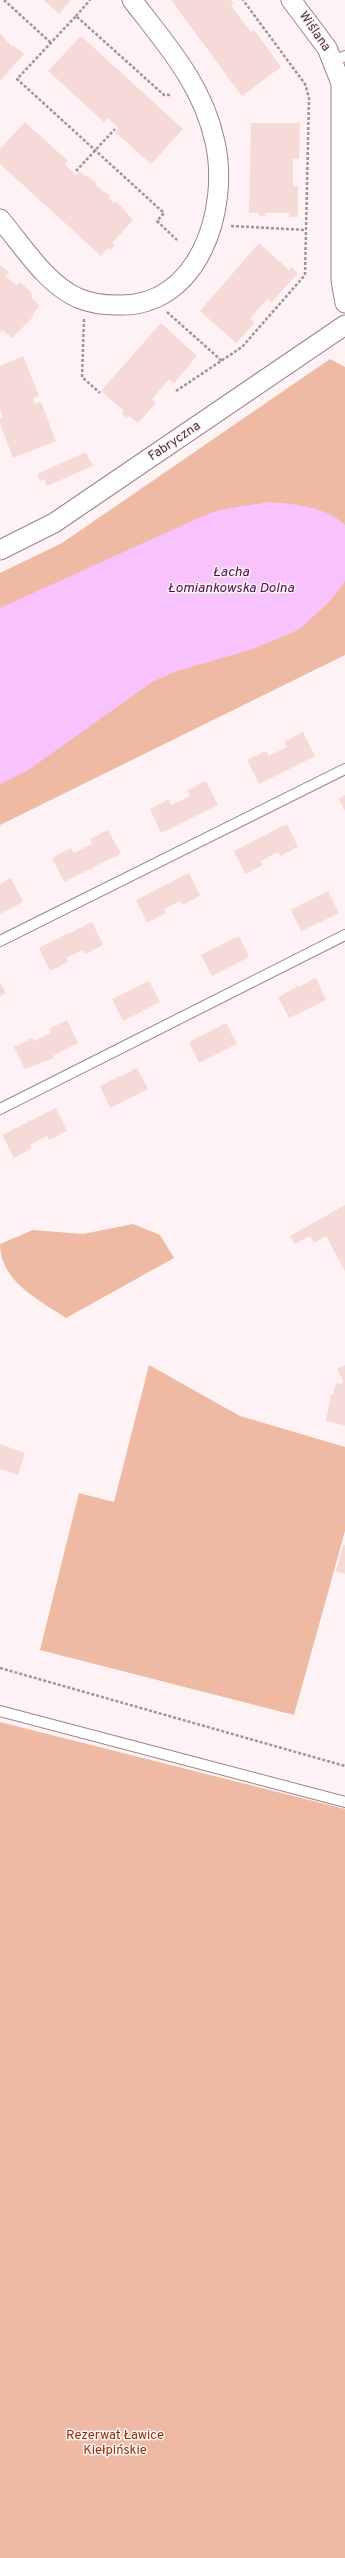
<!DOCTYPE html>
<html>
<head>
<meta charset="utf-8">
<style>
	body { margin:0 }
	canvas { display:block; background:#fef2f4 }
</style>
</head>
<body>
<canvas width="345" height="2558"></canvas>
<script>
const c = document.querySelector('canvas').getContext('2d');
c.lineJoin = 'round';
function fill(path, color) { c.fillStyle = color; c.fill(path, 'evenodd'); }
function trace(path, color, width, dash) { c.strokeStyle = color; c.lineWidth = width; c.lineCap = dash ? 'butt' : 'round'; c.setLineDash(dash || []); c.stroke(path); }
function write(font, color, halo, rows, align = 'center') {
  c.font = font + ' Overpass,sans-serif'; c.lineWidth = 3; c.setLineDash([]); c.textBaseline = 'middle'; c.strokeStyle = halo; c.fillStyle = color; for (const [text, x, y, turn = 0] of rows) {
    c.save(); c.translate(x, y); c.rotate((+turn || 0) * Math.PI / 180); c.textAlign = isNaN(turn) ? turn : align; if (halo) c.strokeText(text, 0, 0); c.fillText(text, 0, 0); c.restore();
  }
}
const green = new Path2D(`
	M330 359 345 367V655L0 825V573L62 543Z
	M133 1224 160 1235 174 1258 66 1318C39 1300 0 1281 0 1244L33 1230 83 1234Z
	M149 1365 240 1416 345 1447V1531L294 1715 40 1650 79 1493 114 1502Z
	M0 1722 345 1809V2558H0Z`);
const water = new Path2D(`
	M269 502C294 504 327 507 345 525V581L330 601 300 629 253 649 177 671 152 682 27 771 0 784V608L203 516 219 510Z`);
const building = new Path2D(`
	M44 0H71L59 14Z
	M171 0H231L234 3 231 6 251 32 254 30 281 67 242 96Z
	M0 33 12 47 13 45 24 54 0 81Z
	M81 36 183 129 151 164 115 132 119 128 108 118 104 122 48 71Z
	M25 122 68 161 65 165 76 175 80 171 86 177 87 175 97 184 95 185 110 196 108 198 114 203 116 201 133 220 112 243 115 245 110 250 108 248 101 256 0 164V149Z
	M251 123H300L299 159H293V186H298V217H289V213H265V216H259V213H249Z
	M259 243 289 270 291 267 298 273 272 302 268 299 261 306 250 319 255 323 236 343 200 311Z
	M0 265 9 272 5 276 17 285 20 282 33 294 31 297 40 306 32 315 34 316 12 338 2 330 0 333Z
	M161 323 197 356 174 383 169 379 152 399 156 403 138 423 129 416 127 418 122 414 124 411 101 391Z
	M23 356 39 396 33 398 35 404 41 402 56 441 13 458 0 424V418L3 417 0 410V366Z
	M86 452 93 466 47 486 44 479 40 481 37 474Z
	M303 732 315 756 259 784 247 760 266 751 269 756 287 747 284 742Z
	M206 781 218 805 161 833 150 809 169 799 171 805 190 796 187 790Z
	M345 795V811L339 799Z
	M287 824 298 847 280 856 278 852 261 861 263 865 245 874 234 851Z
	M108 830 121 854 93 867 94 871 92 868 64 882 52 858 71 848 74 853 92 844 90 839Z
	M189 873 200 896 182 905 180 901 164 909 166 913 147 923 136 900Z
	M11 878 23 902 0 914V884Z
	M328 891 339 913 321 922 322 924 320 922 301 931 291 910Z
	M92 922 103 945 85 954 83 950 66 958 68 962 50 971 39 948 65 935 64 933 66 935Z
	M239 936 249 957 212 976 201 955Z
	M316 978 326 1000 289 1018 278 997 296 988 295 984 298 987Z
	M149 981 160 1002 142 1011 143 1015 141 1012 123 1021 112 999Z
	M0 982 6 993 0 996Z
	M67 1020 78 1043 53 1056 54 1058 25 1069 14 1047 32 1038 34 1041 51 1033 49 1029Z
	M226 1023 237 1044 199 1063 189 1042Z
	M137 1068 148 1089 110 1108 100 1086 118 1077 117 1075 119 1077Z
	M56 1108 67 1131 49 1140 47 1136 30 1145 32 1148 14 1158 2 1135 28 1122V1118L30 1121Z
	M345 1205V1271L326 1236 314 1243 310 1236 295 1244 290 1236Z
	M345 1365V1426L326 1421 331 1394 333 1395 336 1383 342 1384 343 1381 337 1369Z
	M0 1444 25 1453 18 1475 0 1469Z
	M343 1545H345V1574L336 1571Z`);
const path = new Path2D(`
	M4 0 50 42
	M76 16 90 0
	M170 95H164L76 16 17 79 164 213 157 221 177 240
	M76 171 115 129
	M231 226 306 230
	M167 312 222 361
	M84 319 82 377 100 393
	M176 391 242 347 305 275 309 98 305 84 243 0
	M0 1668 345 1766`);
const service = new Path2D(`
	M333 61 345 56
	M0 941 345 769
	M0 1109 345 935
	M0 1711 345 1802`);
const minor = new Path2D(`
	M291 0 327 48 341 83V280L345 303
	M0 219C23 246 45 283 78 298 90 303 104 305 116 305 199 309 230 209 215 142 203 85 166 44 132 0
	M0 550 54 523 345 325`);
const streetNames = [
	["Wiślana",314,32,55],
	["Fabryczna",175,442,-34]
];
const parkNames = [
	["Rezerwat Ławice",115,2436],
	["Kiełpińskie",115,2451]
];
const waterNames = [
	["Łacha",231,573],
	["Łomiankowska Dolna",231,589]
];
fill(green, '#efbaa4');
fill(water, '#f8c3fc');
fill(building, '#f6dad7');
trace(service, '#9c8388', 12);
trace(minor, '#9c8388', 21);
trace(path, '#9f9496', 2.5, [3, 2]);
trace(service, '#fff', 10);
trace(minor, '#fff', 19);
write('13px', '#413639', '#fef2f4', streetNames);
write('13px', '#863301', '#fef2f4', parkNames);
write('italic 14px', '#4b0d52', '#fef2f4', waterNames);
</script>
</body>
</html>
